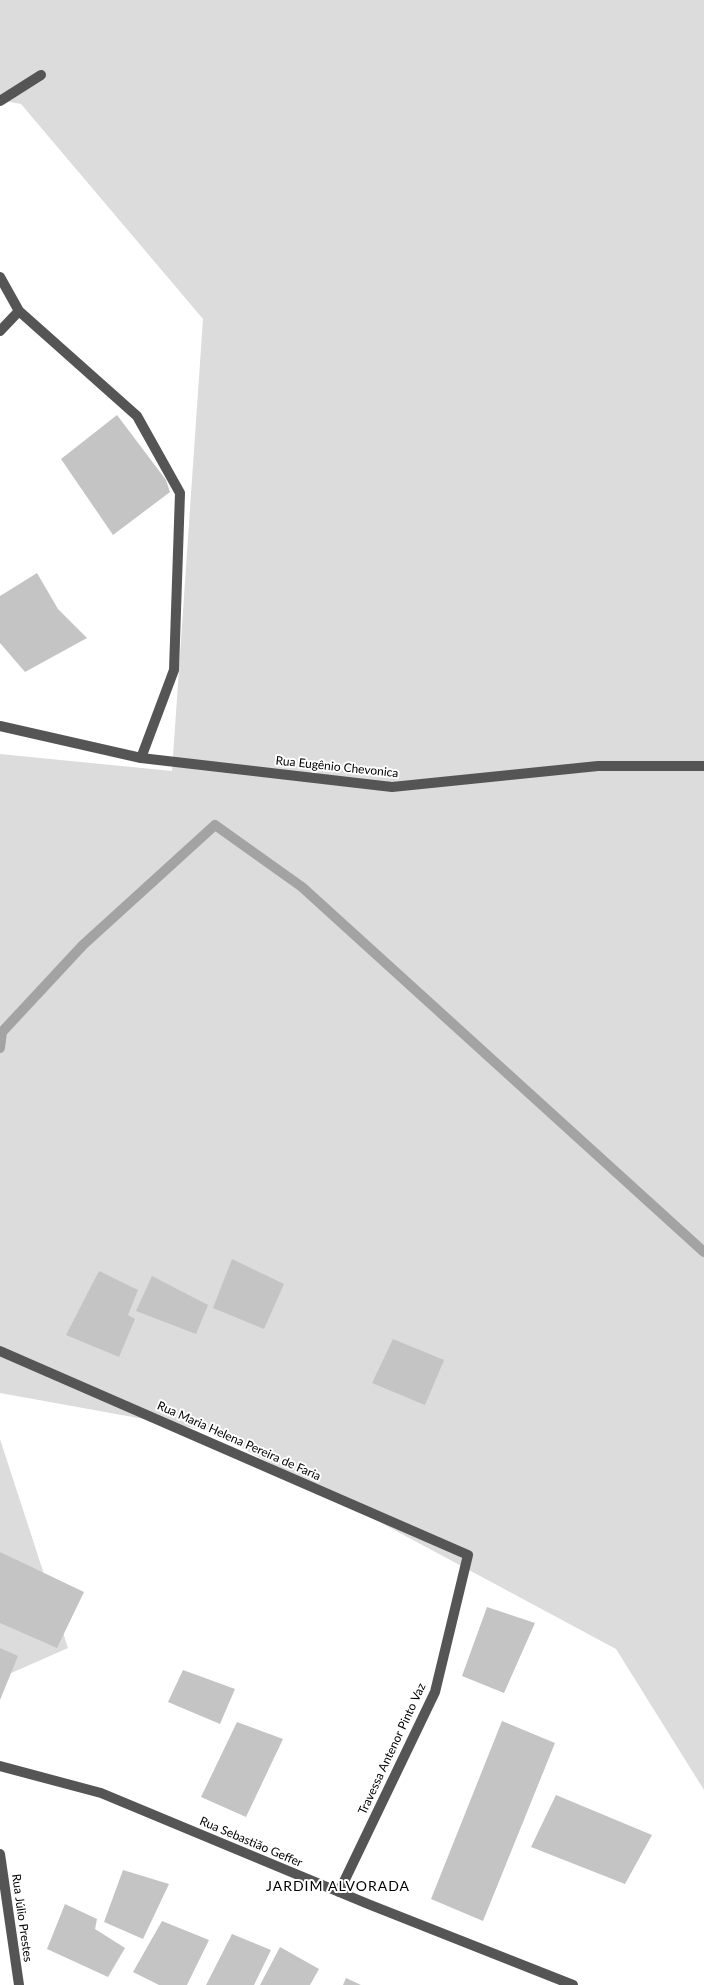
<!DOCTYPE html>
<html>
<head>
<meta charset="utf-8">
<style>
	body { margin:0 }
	canvas { display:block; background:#fff }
</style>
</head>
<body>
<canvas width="704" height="1985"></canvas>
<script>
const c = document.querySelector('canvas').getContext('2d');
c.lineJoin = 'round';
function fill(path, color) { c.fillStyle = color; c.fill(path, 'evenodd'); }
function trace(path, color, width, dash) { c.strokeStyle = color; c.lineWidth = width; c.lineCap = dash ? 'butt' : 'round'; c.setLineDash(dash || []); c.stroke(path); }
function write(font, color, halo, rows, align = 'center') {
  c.font = font + ' Lato,sans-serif'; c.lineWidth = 4; c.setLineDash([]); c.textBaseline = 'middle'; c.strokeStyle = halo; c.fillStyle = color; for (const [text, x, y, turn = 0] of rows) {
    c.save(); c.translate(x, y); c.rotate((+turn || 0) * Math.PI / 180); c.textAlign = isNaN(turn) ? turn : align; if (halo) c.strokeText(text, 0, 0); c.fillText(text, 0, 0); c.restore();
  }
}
const green = new Path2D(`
	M0 0H704V1790L616 1649 210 1431 0 1393V754L172 771 203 319 21 104 0 100Z
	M0 1439 68 1648 0 1678Z`);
const stream = new Path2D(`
	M0 1048 2 1032 83 945 215 825 302 887 704 1252`);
const building = new Path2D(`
	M117 415 166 480 170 492 113 535 61 459Z
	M37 573 58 609 87 638 25 672 0 643V596Z
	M232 1259 284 1284 264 1329 213 1308Z
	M99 1271 138 1290 128 1315 135 1319 119 1357 66 1335Z
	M152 1276 208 1305 196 1334 136 1311Z
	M393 1339 444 1360 425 1405 372 1383Z
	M0 1552 84 1592 57 1648 0 1623Z
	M487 1607 535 1623 504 1693 462 1676Z
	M0 1648 18 1656 0 1700Z
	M183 1670 235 1689 220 1724 168 1702Z
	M502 1721 555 1743 483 1921 431 1899Z
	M237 1722 283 1739 246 1817 201 1797Z
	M556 1795 652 1835 625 1884 531 1847Z
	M123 1870 169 1884 143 1939 104 1922Z
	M65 1904 97 1919 95 1929 125 1948 108 1977 47 1949Z
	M162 1921 209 1940 187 1985H159L133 1972Z
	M232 1934 271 1950 254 1985H206Z
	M280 1947 319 1969 310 1985H260Z
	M346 1978 361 1985H343Z`);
const service = new Path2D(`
	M0 101 41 75
	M0 277 19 311 0 331
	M19 311 137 416 180 493 174 670 141 758`);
const minor = new Path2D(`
	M0 726 141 758 392 787 598 766H704
	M0 1351 468 1555 435 1692 339 1892
	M0 1766 101 1793 368 1904 573 1985
	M0 1854 19 1985`);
const streetNames = [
	["Rua Eugênio Chevonica",337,767,6],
	["Rua Maria Helena Pereira de Faria",239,1441,24],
	["Travessa Antenor Pinto Vaz",392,1749,-65],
	["Rua Sebastião Geffer",251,1842,23],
	["Rua Júlio Prestes",22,1918,82]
];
const neighbourhoodNames = [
	["JARDIM ALVORADA",338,1886]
];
fill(green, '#dcdcdc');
trace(stream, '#a3a3a3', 10);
fill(building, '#c4c4c4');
trace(service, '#555', 10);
trace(minor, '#555', 10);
write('12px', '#000', '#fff', streetNames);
c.letterSpacing = '1px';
write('14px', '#000', '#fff', neighbourhoodNames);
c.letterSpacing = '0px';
</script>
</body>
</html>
